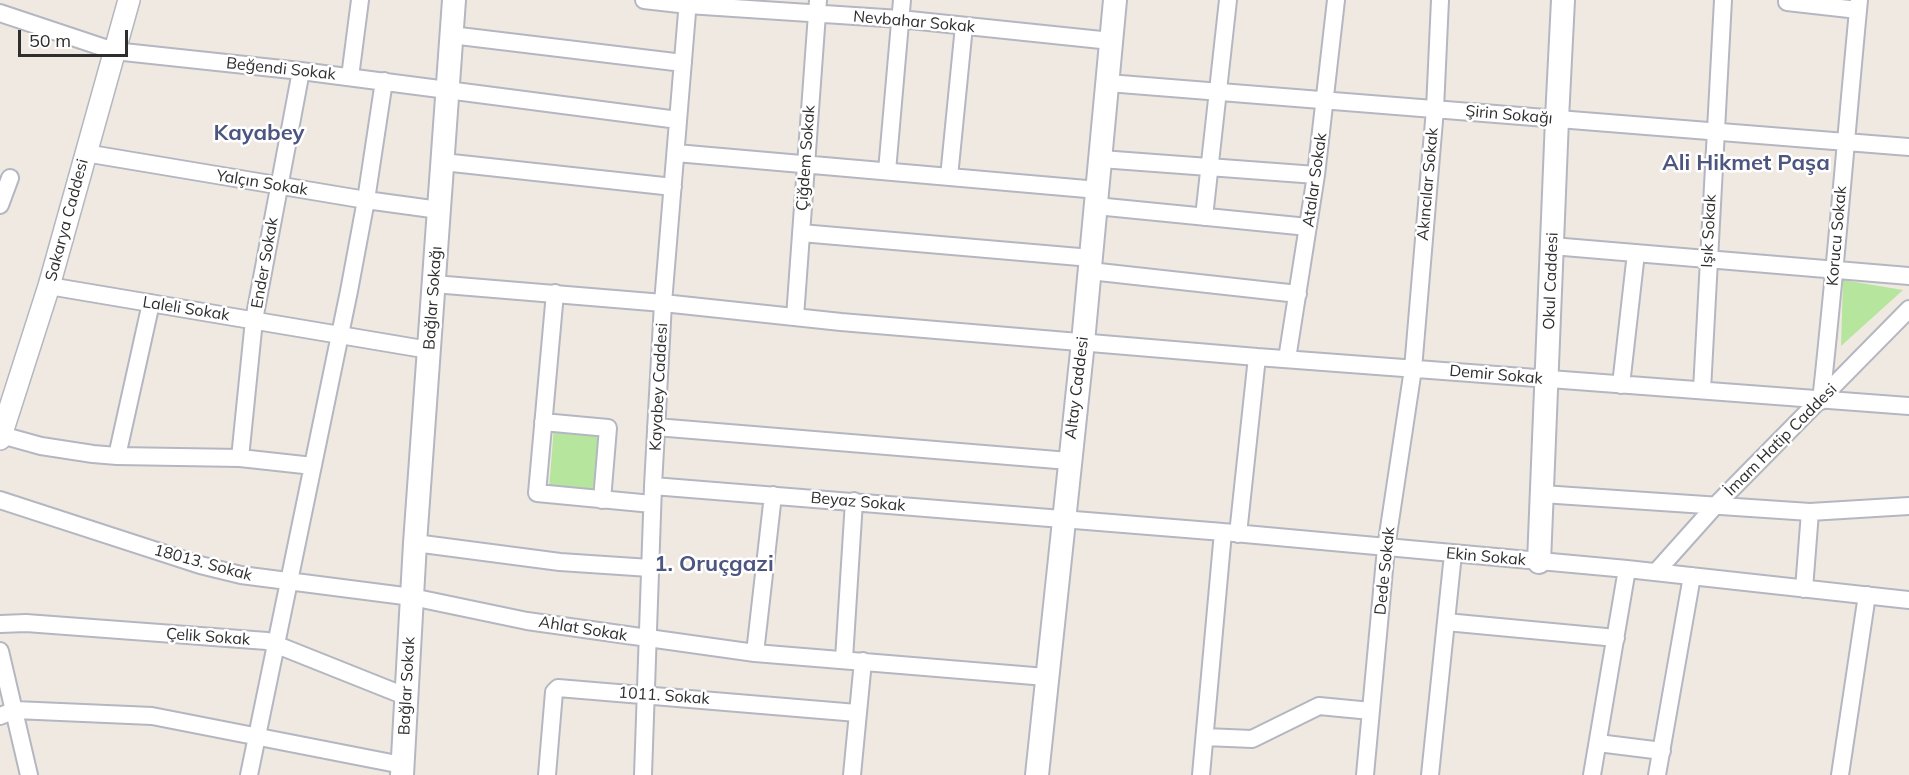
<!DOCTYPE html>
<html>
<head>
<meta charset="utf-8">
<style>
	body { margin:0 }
	#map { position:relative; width:1909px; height:775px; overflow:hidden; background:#efe9e1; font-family:Mulish,sans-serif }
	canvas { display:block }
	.scale { position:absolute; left:18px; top:30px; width:110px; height:27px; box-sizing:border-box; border:3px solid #2e2e2e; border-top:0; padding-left:8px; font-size:18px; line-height:21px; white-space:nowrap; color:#2e2e2e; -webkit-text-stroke:4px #fff; paint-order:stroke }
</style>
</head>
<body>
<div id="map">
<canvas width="1909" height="775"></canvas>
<div class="scale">50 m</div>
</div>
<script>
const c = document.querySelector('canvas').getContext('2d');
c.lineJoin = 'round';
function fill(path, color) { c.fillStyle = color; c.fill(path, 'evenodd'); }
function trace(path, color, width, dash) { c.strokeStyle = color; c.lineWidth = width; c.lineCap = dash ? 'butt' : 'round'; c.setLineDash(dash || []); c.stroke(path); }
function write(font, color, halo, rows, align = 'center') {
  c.font = font + ' Mulish,sans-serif'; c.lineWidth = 5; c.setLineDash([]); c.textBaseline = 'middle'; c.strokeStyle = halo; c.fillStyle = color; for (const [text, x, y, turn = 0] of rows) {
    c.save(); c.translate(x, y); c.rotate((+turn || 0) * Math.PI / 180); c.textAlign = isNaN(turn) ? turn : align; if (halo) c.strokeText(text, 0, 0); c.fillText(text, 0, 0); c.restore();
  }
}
const green = new Path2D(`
	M1843 280 1903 290 1841 346Z
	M554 427 603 431 598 493 549 489Z`);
const minor = new Path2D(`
	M644 0 688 5 900 19 1111 41
	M1787 0V2L1858 10
	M0 13 114 51 301 71 678 120
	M451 35 683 63
	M350 77 360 0
	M1108 83 1909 147
	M85 153 366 200 439 210
	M676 153 1098 190
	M1101 159 1316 175
	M443 162 673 187
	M887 171 902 0
	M949 177 964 26
	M0 205 10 178
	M1096 206 1308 227
	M1204 217 1228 0
	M801 233 1091 258
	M1552 246 1909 276
	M1090 271 1298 294
	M434 284 663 303 841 322 1257 357 1909 406
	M49 286 429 350
	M555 293 537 493 652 504
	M795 317 818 0
	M1287 359 1316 175 1336 0
	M1621 385 1636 253
	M1702 390 1723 0
	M1821 401C1836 267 1846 134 1859 0
	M543 422 608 428 602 500
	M656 427 1069 461
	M1 435 41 446 93 454 117 456 240 458 313 466
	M117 456 151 303
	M240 458 254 320 301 71
	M653 486 1223 532 1627 569 1909 600
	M1542 494 1810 512 1909 506
	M0 500 200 565 241 575 412 597 527 621 755 653 1046 677
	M1238 534 1257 357
	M415 543 560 562 650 568
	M1656 572 1715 506 1909 309
	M1804 589 1810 512
	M1446 622 1616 638
	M0 624 26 623 267 641 405 696
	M0 651 29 775
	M755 653 773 495
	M844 659 854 501
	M0 716 15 710 152 716 402 765
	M1205 737 1252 739 1319 706 1371 711
	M1598 743 1662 751
	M249 775 349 291 366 200 384 81
	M547 775 554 692 558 688 857 713
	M643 775 653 486 663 303 688 0
	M852 775 863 661
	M1201 775 1223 532
	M1365 775 1386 548 1413 369 1435 109 1440 0
	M1430 775 1453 554
	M1592 775 1627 569
	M1657 775 1692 576
	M1840 775 1867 595`);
const tertiary = new Path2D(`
	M0 439 49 286 129 0`);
const secondary = new Path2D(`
	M1539 562 1557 119 1563 0
	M402 775 415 543 454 0
	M1037 775 1083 342 1115 0`);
const streetNames = [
	["Nevbahar Sokak",914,22,5],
	["Beğendi Sokak",281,69,6],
	["Şirin Sokağı",1509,115,5],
	["Çiğdem Sokak",806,158,-86],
	["Atalar Sokak",1315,180,-82],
	["Yalçın Sokak",262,183,9],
	["Akıncılar Sokak",1428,184,-85],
	["Sakarya Caddesi",67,220,-75],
	["Işık Sokak",1709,231,-87],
	["Korucu Sokak",1837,236,-85],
	["Ender Sokak",265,263,-80],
	["Okul Caddesi",1551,281,-88],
	["Bağlar Sokağı",433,298,-86],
	["Laleli Sokak",186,309,9],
	["Demir Sokak",1496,375,5],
	["Kayabey Caddesi",659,387,-87],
	["Altay Caddesi",1077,388,-83],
	["İmam Hatip Caddesi",1781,440,-45],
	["Beyaz Sokak",858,502,5],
	["Ekin Sokak",1486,557,5],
	["18013. Sokak",203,563,15],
	["Dede Sokak",1385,571,-84],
	["Ahlat Sokak",583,629,9],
	["Çelik Sokak",208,637,4],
	["Bağlar Sokak",407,686,-87],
	["1011. Sokak",664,696,4]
];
const districtNames = [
	["Kayabey",259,133],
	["Ali Hikmet Paşa",1746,163],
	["1. Oruçgazi",714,564]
];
fill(green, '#b6e59e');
trace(minor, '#b4b7c1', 20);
trace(tertiary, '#b4b7c1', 24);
trace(secondary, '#b4b7c1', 26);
trace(minor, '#fff', 16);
trace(tertiary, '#fff', 21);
trace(secondary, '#fff', 22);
write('16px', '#2e2e2e', '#fff', streetNames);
write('bold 22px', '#4d5680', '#fff', districtNames);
</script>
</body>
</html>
